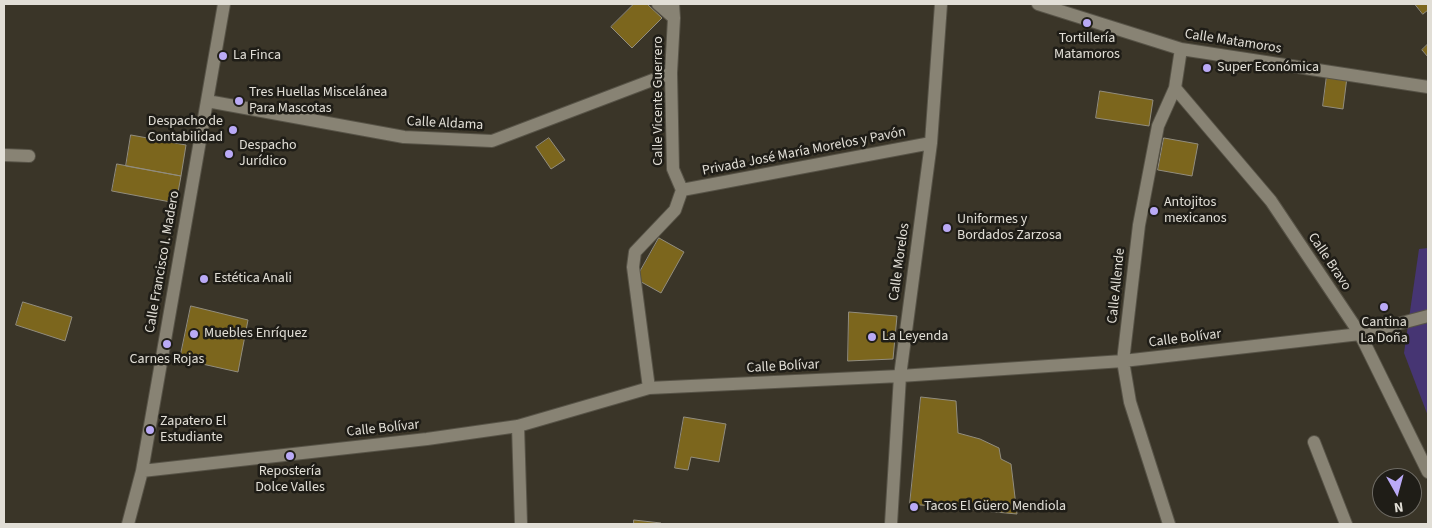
<!DOCTYPE html>
<html>
<head>
<meta charset="utf-8">
<style>
	body { margin:0 }
	#map { position:relative; width:1432px; height:528px; overflow:hidden; background:#3a3528; font-family:"Source Sans 3",sans-serif }
	canvas { display:block }
	.frame { position:absolute; inset:0; border:5px solid #e1ded6; pointer-events:none }
	.north { position:absolute; left:1372px; top:468px; width:50px; height:50px; box-sizing:border-box; background:#1f1d17; border:1px solid #6d6a63; border-radius:50%; rotate:173deg; font-size:14px; font-weight:700; line-height:20px; text-align:center; color:#e1ded6 }
	.north::after { content:''; display:block; margin:auto; width:18px; height:22px; background:#baaaf6; clip-path:polygon(50% 0,100% 100%,50% 72%,0 100%) }
</style>
</head>
<body>
<div id="map">
<canvas width="1432" height="528"></canvas>
<div class="frame"></div>
<div class="north">N</div>
</div>
<script>
const c = document.querySelector('canvas').getContext('2d');
c.lineJoin = 'round';
function fill(path, color) { c.fillStyle = color; c.fill(path, 'evenodd'); }
function trace(path, color, width, dash) { c.strokeStyle = color; c.lineWidth = width; c.lineCap = dash ? 'butt' : 'round'; c.setLineDash(dash || []); c.stroke(path); }
function write(font, color, halo, rows, align = 'center') {
  c.font = font + ' "Source Sans 3",sans-serif'; c.lineWidth = 5; c.setLineDash([]); c.textBaseline = 'middle'; c.strokeStyle = halo; c.fillStyle = color; for (const [text, x, y, turn = 0] of rows) {
    c.save(); c.translate(x, y); c.rotate((+turn || 0) * Math.PI / 180); c.textAlign = isNaN(turn) ? turn : align; if (halo) c.strokeText(text, 0, 0); c.fillText(text, 0, 0); c.restore();
  }
}
const green = new Path2D(`
	M1428 248V416L1404 353 1419 249Z`);
const building = new Path2D(`
	M634 4H647L662 18 632 48 611 27Z
	M1415 4H1428V10L1423 14Z
	M1428 44V57L1422 50Z
	M1327 75 1347 77 1343 109 1323 106Z
	M1100 91 1153 100 1149 126 1096 118Z
	M131 135 186 145 181 176 126 166Z
	M549 138 565 160 551 169 536 147Z
	M1164 138 1198 144 1192 176 1158 170Z
	M117 164 181 176 176 203 112 191Z
	M659 238 684 252 661 293 636 279Z
	M23 302 72 317 65 341 16 325Z
	M191 306 248 320 238 372 180 359Z
	M849 312 897 316 893 359 848 361Z
	M921 397 956 401 958 433 980 439 999 448 1001 459 1011 464 1017 514 910 504Z
	M684 417 726 424 719 462 691 457 688 470 675 468Z
	M634 520 661 523V524H634Z`);
const minor = new Path2D(`
	M658 4 674 18
	M1038 4 1181 49 1428 87
	M1175 88 1271 201 1360 334 1428 472
	M207 101 404 137 492 141 671 73
	M4 155 29 156
	M682 190 931 143
	M649 388 633 267 635 252 675 210 682 190 673 169 671 73 674 18 673 4
	M518 426 521 524
	M1314 442 1346 524
	M142 471 427 439 518 426 649 388 900 376 1123 361 1360 334 1428 316
	M128 524 142 471 224 4
	M891 524 900 376 931 143 941 4
	M1169 524 1130 402 1123 361 1139 225 1158 126 1175 88 1181 49`);
const markers = [
	[1087,23,5,"#baaaf6"],
	[223,56,5,"#baaaf6"],
	[1207,68,5,"#baaaf6"],
	[239,101,5,"#baaaf6"],
	[233,130,5,"#baaaf6"],
	[229,154,5,"#baaaf6"],
	[1154,211,5,"#baaaf6"],
	[947,228,5,"#baaaf6"],
	[204,279,5,"#baaaf6"],
	[1384,307,5,"#baaaf6"],
	[194,334,5,"#baaaf6"],
	[872,337,5,"#baaaf6"],
	[167,344,5,"#baaaf6"],
	[150,430,5,"#baaaf6"],
	[290,456,5,"#baaaf6"],
	[914,507,5,"#baaaf6"]
];
const poiNames = [
	["Tortillería",1087,39,"center"],
	["Matamoros",1087,55,"center"],
	["La Finca",233,56],
	["Super Económica",1217,68],
	["Tres Huellas Miscelánea",249,93],
	["Para Mascotas",249,109],
	["Despacho de",223,122,"right"],
	["Contabilidad",223,138,"right"],
	["Despacho",239,146],
	["Jurídico",239,162],
	["Antojitos",1164,203],
	["mexicanos",1164,219],
	["Uniformes y",957,220],
	["Bordados Zarzosa",957,236],
	["Estética Anali",214,279],
	["Cantina",1384,323,"center"],
	["La Doña",1384,339,"center"],
	["Muebles Enríquez",204,334],
	["La Leyenda",882,337],
	["Carnes Rojas",167,360,"center"],
	["Zapatero El",160,422],
	["Estudiante",160,438],
	["Repostería",290,472,"center"],
	["Dolce Valles",290,488,"center"],
	["Tacos El Güero Mendiola",924,507]
];
const streetNames = [
	["Calle Matamoros",1233,42,9],
	["Calle Vicente Guerrero",659,101,-90],
	["Calle Aldama",445,124,3],
	["Privada José María Morelos y Pavón",804,152,-11],
	["Calle Francisco I. Madero",163,262,-80],
	["Calle Morelos",900,262,-82],
	["Calle Bravo",1329,262,56],
	["Calle Allende",1117,286,-84],
	["Calle Bolívar",1185,339,-7],
	["Calle Bolívar",783,367,-3],
	["Calle Bolívar",383,429,-6]
];
fill(green, '#463573');
fill(building, '#7c661d');
trace(building, '#928d7e', 1);
trace(minor, '#575347', 14);
trace(minor, '#888374', 12);
for (const [x, y, r, color] of markers) { const dot = new Path2D(); dot.arc(x, y, r, 0, 2 * Math.PI); c.fillStyle = color; c.fill(dot); trace(dot, '#1f1d17', 2); }
write('14px', '#e1ded6', '#1f1d17', poiNames, 'left');
write('14px', '#e1ded6', '#1f1d17', streetNames);
</script>
</body>
</html>
